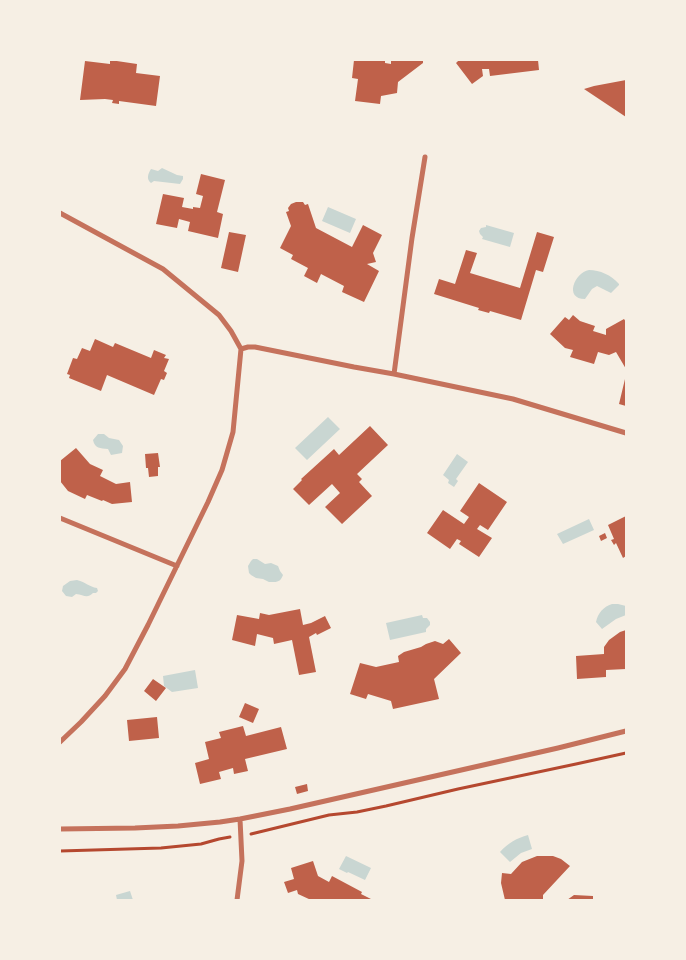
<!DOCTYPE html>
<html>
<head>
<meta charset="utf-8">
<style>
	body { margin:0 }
	#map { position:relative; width:686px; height:960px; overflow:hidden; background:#f6efe4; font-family:Figtree,sans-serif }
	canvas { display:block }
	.frame { position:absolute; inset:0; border:61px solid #f6efe4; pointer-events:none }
</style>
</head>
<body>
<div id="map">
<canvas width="686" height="960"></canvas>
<div class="frame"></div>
</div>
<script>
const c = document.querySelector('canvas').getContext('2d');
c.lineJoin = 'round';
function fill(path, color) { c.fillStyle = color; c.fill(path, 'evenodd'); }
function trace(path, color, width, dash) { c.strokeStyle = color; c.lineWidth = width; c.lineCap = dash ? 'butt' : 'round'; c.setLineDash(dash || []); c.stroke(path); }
const water = new Path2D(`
	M162 168 177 175 183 176V179L180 184 154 181 151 183C146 179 148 174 151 169L158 171Z
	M328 207 356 219 350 233 322 221Z
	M486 225 514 233 510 247 482 239 483 237 480 234 479 231 481 228 486 227Z
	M589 270C600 270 611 275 619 284V285L611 293 597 286 592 289 585 299C564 299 574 273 589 270Z
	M328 417 340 429 307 460 295 448Z
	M98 434H104L109 438 119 440 123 446 122 453 111 455 108 449C100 448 95 449 93 440Z
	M457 454 468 462 456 479 458 481 454 487 448 483 449 480 443 475Z
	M589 519 594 530 563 544 557 534Z
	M253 559H257L265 564 271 563 278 566 280 571 283 575C281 580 279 582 274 582H269L263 579 256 578 251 575 249 573 248 566 251 561Z
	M77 580C86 582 89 587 97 588L98 591 96 593H93C87 599 84 595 76 594L72 597 66 596 62 591 63 586 70 581Z
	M612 604H618L626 606V615L616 619 602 629 596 622C598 613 603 607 612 604Z
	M422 615 423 618H427L430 622V625L426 629V632L390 640 386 623Z
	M195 670 198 688 172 692 164 686 163 676Z
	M528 835 532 849 521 853 510 862 500 852C508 843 517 838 528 835Z
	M346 856 371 868 365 880 348 872 347 873 339 869Z
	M130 891 133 900H117L116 895Z`);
const building = new Path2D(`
	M110 60 137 64 136 73 160 76 156 106 119 101V104L112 103 113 100 105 99 80 100 85 61 110 64Z
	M354 60H385V63L391 64V60H423V63L398 82 397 93 381 96 380 104 355 101 358 79 352 78Z
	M459 60H538L539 70 490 76 489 69H482L483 76 472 84 456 63Z
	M626 80V117L584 89 594 86Z
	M201 174 225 180 217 212 223 214 218 238 188 231 190 222 179 219 177 228 156 224 163 194 184 198 182 207 193 209V207L200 208 203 196 196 194Z
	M296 202H303L305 205 308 204 316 228 352 247 363 225 382 235 373 253 376 262 367 264 379 271 364 302 342 292 344 286 321 274 317 283 304 276 308 268 291 259 293 255 280 248 291 226 286 212 289 211 288 208 291 204Z
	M229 232 246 235 238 272 221 268Z
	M537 232 554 237 543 272 536 270 521 320 490 311 489 313 478 310 479 308 434 294 439 279 455 284 466 250 477 253 470 273 520 288Z
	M573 315 580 321 595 326 593 331 606 335V329L624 319 626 322V369L616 352 609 355 598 352 594 364 570 357 573 350 565 348 550 334 565 317 569 320Z
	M95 339 113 347 115 343 151 358 154 350 166 355 164 358 169 359 164 371 167 373 164 380 161 379 154 395 107 375 101 391 69 378 70 375 67 374 73 358 77 359 82 348 90 351Z
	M625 379H626V406L619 404Z
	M370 426 388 445 357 474 362 479 359 482 372 496 342 524 325 507 340 493 332 484 309 505 293 489 302 480 301 479 334 449 339 455Z
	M76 448 90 464 103 470 100 476 116 484 130 482 132 502 112 504 103 500 102 501 87 495 85 499 68 491 60 481V461Z
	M158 453 160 467H158V476L149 477 148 468H146L145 454Z
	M479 483 507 502 488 530 480 525 477 529 492 538 479 557 459 544 461 541 457 539 450 549 427 533 443 510 464 524 469 517 460 511Z
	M626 516V556L623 558 616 543 614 545 611 540 614 539 608 525Z
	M605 533 607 538 601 541 599 536Z
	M300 609 303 625 311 623 325 616 331 628 317 635 316 633 309 637 316 672 299 675 292 640 274 644 273 638 257 634 255 646 232 640 237 615 259 619 260 613 269 615Z
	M626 630V669L606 670V677L577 679 576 656 604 654V647L609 640 620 632Z
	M449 639 461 653 434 679 439 699 393 709 391 701 368 694 366 699 350 694 360 663 376 667 399 662 398 656 404 652 421 647 426 644 435 641 443 644Z
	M153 679 166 688 156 701 144 691Z
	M245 703 259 709 253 723 239 717Z
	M157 717 159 738 129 741 127 720Z
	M243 726 246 736 281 727 287 749 245 759 248 771 234 774 233 768 219 772 221 779 200 784 195 763 209 759 205 742 221 738 219 732Z
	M307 784 308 791 297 794 295 787Z
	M537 856H553L561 859 570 866 543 895V900H505L501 883 502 873 511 874 522 862Z
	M313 861 318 876 329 882 332 876 362 892 361 894 373 900H311L298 894 297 890 288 893 284 882 294 879 291 868Z
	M574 895 593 896V900H567Z`);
const path = new Path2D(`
	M251 834 329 815 357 812 386 806 458 789 576 764 626 753
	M60 851 161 848 201 844 219 839 230 837`);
const minor = new Path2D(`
	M60 213 163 269 219 315 231 331 241 349
	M394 374 412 238 425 157
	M60 518 177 566
	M60 742 81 722 105 696 125 669 148 625 208 502 222 470 233 432 241 349 248 347H255L354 367 394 374 513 399 626 433
	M60 829 135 828 178 826 220 822 240 819 290 809 558 748 626 731
	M237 900 242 861 240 819`);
fill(water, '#c9d6d2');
fill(building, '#bf614a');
trace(path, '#b5482f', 3);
trace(minor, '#c5725c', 5);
</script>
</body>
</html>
